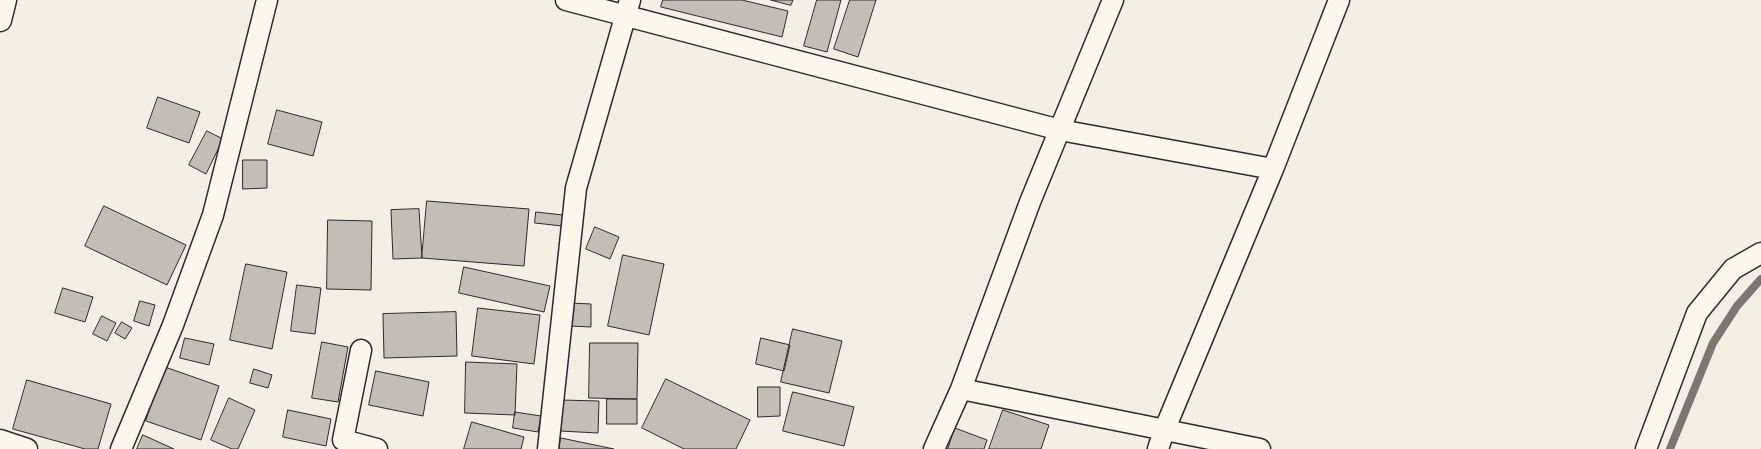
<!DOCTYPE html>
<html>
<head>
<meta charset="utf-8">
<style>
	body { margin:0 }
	canvas { display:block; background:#f3efe4 }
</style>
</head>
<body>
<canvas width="1761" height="449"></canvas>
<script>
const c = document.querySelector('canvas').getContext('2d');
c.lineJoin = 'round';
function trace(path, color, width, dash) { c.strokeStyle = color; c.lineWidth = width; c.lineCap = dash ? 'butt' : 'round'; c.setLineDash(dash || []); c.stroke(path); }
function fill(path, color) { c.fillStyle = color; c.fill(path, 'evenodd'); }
const stream = new Path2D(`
	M1670 449 1713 343 1737 306 1761 279`);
const building = new Path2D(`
	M663 0H742L788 11 782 37 661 7Z
	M771 0H793L791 5Z
	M817 0H841L827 52 804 46Z
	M850 0H876L858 57 834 49Z
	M158 97 200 112 189 143 147 128Z
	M277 110 322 122 313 156 268 144Z
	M207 131 223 139 206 174 189 165Z
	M243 160H267V188L243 189Z
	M427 201 529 209 524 266 422 258Z
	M104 206 186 245 167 285 85 246Z
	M419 209 422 258 393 259 391 210Z
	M536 212 563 215 562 226 535 223Z
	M328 220 372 221 371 290 327 289Z
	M595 227 619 237 610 259 586 249Z
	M623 255 664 264 649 335 608 326Z
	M246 264 287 272 272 349 230 340Z
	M464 267 550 286 544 312 459 293Z
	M297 285 321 288 315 334 291 331Z
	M63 288 93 297 85 322 55 313Z
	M140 301 155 305 149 326 134 321Z
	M570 303 591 304V327L570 326Z
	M478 308 540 315 534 364 472 356Z
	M456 312 457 356 384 358 383 314Z
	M102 316 116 323 107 341 93 334Z
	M122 322 132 328 125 339 115 333Z
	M793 329 842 341 829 393 781 382Z
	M185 338 214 344 209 365 180 358Z
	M761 338 790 345 784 371 756 364Z
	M322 342 348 347 338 402 312 398Z
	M590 343H638L637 399 589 398Z
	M466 362 517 364 515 415 465 413Z
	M165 367 219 386 201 440 146 421Z
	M254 369 272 375 268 388 250 383Z
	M376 371 429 382 423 416 369 405Z
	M666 379 750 420 736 449H684L642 428Z
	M27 380 111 404 98 449H85L13 429Z
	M758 387H780V416L758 417Z
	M793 392 854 407 844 446 783 431Z
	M229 398 255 410 238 449H232L211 440Z
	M607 399H637V424H607Z
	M561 400 599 401 598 433 560 431Z
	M288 410 331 419 326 446 283 437Z
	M1003 410 1049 425 1041 449H989Z
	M515 412 541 416 538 432 513 428Z
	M472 422 524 437 521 449H464Z
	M955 428 987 440 984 449H948Z
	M143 435 174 449H137Z
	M561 438 614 449H559Z`);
const street = new Path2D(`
	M566 0 1060 130 1273 169 1164 431 1158 449
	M1273 169 1339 0
	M361 350 343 440 377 449
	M961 389 1260 449
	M0 440 27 449
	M121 449 173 325 213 215 267 0
	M548 449 576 188 630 0
	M934 449 961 389 1030 202 1113 0
	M1646 449 1697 313 1733 269 1761 253`);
const secondary = new Path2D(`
	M0 20 5 0`);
trace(stream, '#787772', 8);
fill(building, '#c0beb6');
trace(building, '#2b2b2b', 1);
trace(street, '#2b2b2b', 23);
trace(secondary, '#2b2b2b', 25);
trace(street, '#fbf7ec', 20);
trace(secondary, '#fbf7ec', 22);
</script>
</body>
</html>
